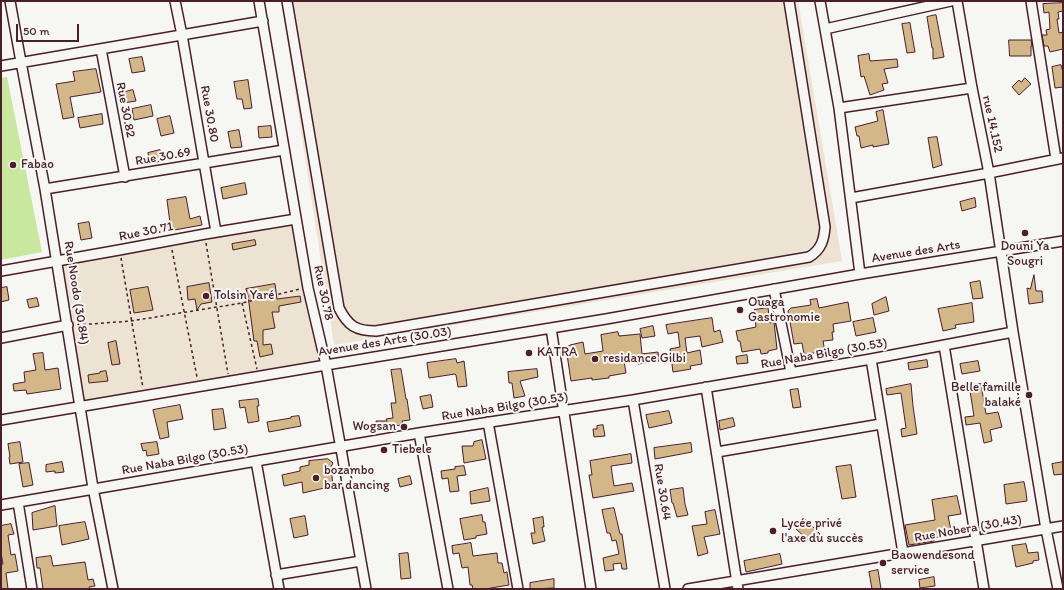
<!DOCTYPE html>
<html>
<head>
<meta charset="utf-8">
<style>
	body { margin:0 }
	#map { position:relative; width:1064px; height:590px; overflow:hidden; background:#f6f6f2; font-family:Itim,sans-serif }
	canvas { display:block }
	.frame { position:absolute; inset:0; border:2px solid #4a1f2b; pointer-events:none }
	.scale { position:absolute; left:16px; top:24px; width:63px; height:18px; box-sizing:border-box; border:2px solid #4a1f2b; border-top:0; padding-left:5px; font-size:12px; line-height:14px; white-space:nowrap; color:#4a1f2b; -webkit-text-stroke:3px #f6f6f2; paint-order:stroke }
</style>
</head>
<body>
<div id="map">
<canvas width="1064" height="590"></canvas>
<div class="frame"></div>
<div class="scale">50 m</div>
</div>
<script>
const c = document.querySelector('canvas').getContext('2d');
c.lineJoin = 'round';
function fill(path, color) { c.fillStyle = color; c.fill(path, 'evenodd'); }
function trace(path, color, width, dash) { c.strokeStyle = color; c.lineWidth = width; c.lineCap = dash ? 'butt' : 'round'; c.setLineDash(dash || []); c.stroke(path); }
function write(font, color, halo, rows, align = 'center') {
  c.font = font + ' Itim,sans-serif'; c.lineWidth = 4; c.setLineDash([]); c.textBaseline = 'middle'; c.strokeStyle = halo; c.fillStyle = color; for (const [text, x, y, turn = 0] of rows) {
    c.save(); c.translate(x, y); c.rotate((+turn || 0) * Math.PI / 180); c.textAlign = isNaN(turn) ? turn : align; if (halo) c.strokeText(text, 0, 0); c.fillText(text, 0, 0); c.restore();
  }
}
const built = new Path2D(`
	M281 1H798L842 261 334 345Z
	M296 219 326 365 80 406 57 260Z`);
const green = new Path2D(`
	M7 77 42 252 1 260V78Z`);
const building = new Path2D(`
	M1063 3V11L1058 12 1059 19H1057L1059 33 1063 32V49L1050 52 1048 46H1044L1042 35H1047L1046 30 1050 29 1049 12 1044 13 1043 4Z
	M936 15 944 57 933 59V48H932L927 17Z
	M910 23 915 52 907 53 902 24Z
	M1009 40H1031L1032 46H1031V56H1010Z
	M869 54 870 61 897 59 898 67 884 69 888 83 882 84 884 90 870 95 864 76 861 77 858 56Z
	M142 57 145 71 132 73 129 59Z
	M1061 65 1063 72V87L1055 88 1052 67Z
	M96 69 101 92 70 97 74 117 63 119 56 84 75 81 73 72Z
	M1025 78 1031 84 1019 95 1012 87 1019 80 1021 82Z
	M248 80 252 108 244 109 242 99H237L234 82Z
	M133 90 136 101 123 103 121 93Z
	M151 105 153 116 134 120 132 109Z
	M883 110 889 144 873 147V145L861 148 859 136H857L855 127 878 121 876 112Z
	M102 114 103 124 80 128 78 118Z
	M170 116 174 133 161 136 157 119Z
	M271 126 272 137 259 138 258 127Z
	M239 130 242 147 231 148 228 132Z
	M937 137 942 165 933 168 928 138Z
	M160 150 162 161 150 163 148 153Z
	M245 183 247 194 223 199 221 188Z
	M186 197 190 219 200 216 202 225 169 231 167 223H170L167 200Z
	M975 198 976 207 962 211 960 202Z
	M89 222 92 238 81 240 78 224Z
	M255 240 256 245 233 250 232 244Z
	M1034 275 1036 291H1042L1043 302 1029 304 1027 288 1030 289Z
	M980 281 983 298 973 299 970 283Z
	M209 283 212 302 201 304 197 310 195 299 188 300 187 287Z
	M275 284 277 299 300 296 301 302 279 306V312H272L275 328 263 330V345L271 344 273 354 260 357 257 341H254L248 296 246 289Z
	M7 287 9 300 1 302V288Z
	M148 287 153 310 134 313 130 290Z
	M886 297 889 311 874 315 872 304Z
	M37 298 39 306 29 308 27 300Z
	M817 299 819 308 848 302 851 321 833 324 834 332H832L833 340 823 341 825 352 804 354 802 343 794 344 788 311 791 308 811 305 810 300Z
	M972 303 974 322 955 325 956 328 943 331 938 309Z
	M768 308 770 323 774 322 777 349 768 351V353L761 354 760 349 742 352 740 341H738L736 331 756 327 754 310Z
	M712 318 714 332 720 330 723 342 702 347 700 336 685 338 687 353 700 350 702 364 690 366 691 369 673 372 670 349 680 347 678 332 668 334 666 325Z
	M873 318 876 332 856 336 853 322Z
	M653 326 655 336 642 338 640 329Z
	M618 332 619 336 640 334 642 354 658 352 659 361 638 364 636 359 624 361 626 373 609 376V378L592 380V378L571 381 566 348 570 345 583 342 585 354 603 351 601 335Z
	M116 341 120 364 112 365 108 343Z
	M43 353 45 370 58 368 61 389 27 394 26 390 14 391 13 384 25 382 24 372 36 370 33 354Z
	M747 355 748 363 737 364 736 357Z
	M456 359 457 363 464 361 467 386 458 387 456 375 455 374 429 378 427 363Z
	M927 360 928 367 909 370 908 363Z
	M978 361 980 371 962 374 960 364Z
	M401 369 406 399H407L410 420 402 421 403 425 377 428 376 421H387L386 419 393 418 391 403H396L391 370Z
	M537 369 538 377 520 381 525 396 514 398 512 383H509L508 372Z
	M106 371 108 381 89 383 88 375 100 373V372Z
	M911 384 913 406 917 434 902 437 901 429 906 428 901 393 887 395 886 389Z
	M981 384 986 414 998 412 1002 427 990 430 992 441 984 443 980 423 966 425 965 417 974 416 969 385Z
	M798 389 801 407 793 408 790 390Z
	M431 395 433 407 423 409 420 397Z
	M258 399 259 406H257L259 421 248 423 245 407 240 408 239 401Z
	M180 405 183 419 167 422 169 437 160 439 153 410Z
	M223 409 226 428 214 430 212 410Z
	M669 411 672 423 649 428 646 415Z
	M299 416 301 426 269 432 267 422 291 418V417Z
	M733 418 735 426 720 430 719 421Z
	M603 425 605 436 594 437 593 429H597V426Z
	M482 440 486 459 464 463 462 446H473L474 442Z
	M20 442 23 462 10 464 9 457H10L8 444Z
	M157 442 159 454 147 456 146 450 143 451 141 444Z
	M691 443 692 452 655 459 654 448Z
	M631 454 632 463 611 466 614 486 632 483 634 491 593 498 589 475H592L590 461Z
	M328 459 333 463 331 467 333 486 303 493 302 482 284 486 282 475 300 471V467L309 465V461Z
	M62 462 64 472 55 473V471L46 472V465Z
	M1063 462V474L1054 475 1052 464Z
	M29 463 33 485 23 487 19 464Z
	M851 465 856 497 842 499 836 467Z
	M464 466 466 475 457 476 459 491 450 492 448 478 442 479 441 471 455 469V467Z
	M410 476 412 484 400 487 398 479Z
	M1024 482 1026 492 1027 501 1006 504 1004 485Z
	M488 488 490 501 471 504 470 492Z
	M683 488 685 504 688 515 677 517 673 503H672L670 490Z
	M957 496 961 514 948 516 952 535 933 538 934 541 909 545 905 525 935 520 932 500Z
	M55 506 57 526 33 530 32 513Z
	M614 508 620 534H622L627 569H622L621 563 613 564 614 570 605 571 603 558 619 554 616 540 612 541 610 533H607L602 510Z
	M715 510 720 534 704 537 708 553 698 556 692 526 707 524 705 512Z
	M482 515 483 522H485L487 534 476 536V538L464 540 460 519Z
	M305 516 308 535 294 538 290 519Z
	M543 517 544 527H542L545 541 533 544 531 533H535L533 519Z
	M804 518 820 534 811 543 795 528Z
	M85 522 89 539 62 545 59 526Z
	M11 524 14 534 8 535 11 555 15 554 18 571 6 573 8 589H1V564H3L1 553V526Z
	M471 543 473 556 497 553 498 563H502L504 573 507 572 509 585 485 589H473L472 585H470L468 567 462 568 459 553 453 554 452 546Z
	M1026 544 1028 553 1038 552 1039 560 1033 561V563L1016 567 1012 546Z
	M408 553 411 578 401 579 399 554Z
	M780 554 782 564 746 572 744 561Z
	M51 556 53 566 85 562 88 580 93 579 95 586 89 587 90 589H43L40 568H37L36 558Z
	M878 570 881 589H872L869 572Z
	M934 577 935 586 920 588 919 580Z
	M554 579V588L530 589V583Z`);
const path = new Path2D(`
	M206 243 228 374
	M172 250 197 377
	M121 258 143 388
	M242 303 257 369
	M77 325 131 321 242 303 300 289`);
const minor = new Path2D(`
	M10 1 21 62 45 189 93 488 113 589
	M175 1 182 35 216 232
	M259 1 308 288 326 365 366 589
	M287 1 339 308C348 326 356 331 376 331L809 257C821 250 824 240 825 227L789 1
	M820 1 839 108 860 274
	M957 1 972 88 989 173 1013 332 1046 529 1058 589
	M1031 1 1056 159
	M825 29 951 1
	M101 49 125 177
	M1 66 263 21
	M839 108 972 88
	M45 189 284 150
	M851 198 989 173 1063 158
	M1 271 119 250 205 234 296 219
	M774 289 791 372
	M551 328 591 589
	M1 338 68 325
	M944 345 984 589
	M871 359 903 553
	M706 387 738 589
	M633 400 665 589
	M1 420 326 365 606 319 860 274 1063 241
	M488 422 518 589
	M419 433 448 589
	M717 452 881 424
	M256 461 279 589
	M18 502 32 589
	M1 505 419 433 633 400 871 359 1013 332
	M276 575 361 561
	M688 589 1063 526`);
const markers = [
	[13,165,4,"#4a1f2b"],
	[1025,233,4,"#4a1f2b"],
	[206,296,4,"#4a1f2b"],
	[740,310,4,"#4a1f2b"],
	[529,353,4,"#4a1f2b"],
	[595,359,4,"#4a1f2b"],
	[1029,395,4,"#4a1f2b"],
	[404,427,4,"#4a1f2b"],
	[384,450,4,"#4a1f2b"],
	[316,478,4,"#4a1f2b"],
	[773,531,4,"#4a1f2b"],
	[883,563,4,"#4a1f2b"]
];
const streetNames = [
	["Rue 30.82",125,110,79],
	["Rue 30.80",209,114,80],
	["rue 14.152",992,124,78],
	["Rue 30.69",163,157,-10],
	["Rue 30.71",146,232,-11],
	["Avenue des Arts",916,252,-9],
	["Rue Noodo (30.84)",76,293,81],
	["Rue 30.78",323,293,78],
	["Avenue des Arts (30.03)",385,342,-9],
	["Rue Naba Bilgo (30.53)",824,354,-10],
	["Rue Naba Bilgo (30.53)",505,407,-9],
	["Rue Naba Bilgo (30.53)",185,460,-10],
	["Rue 30.64",662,492,81],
	["Rue Nobera (30.43)",968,529,-10]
];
const poiNames = [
	["Fabao",21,165],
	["Douni Ya",1025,247,"center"],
	["Sougri",1025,262,"center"],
	["Tolsin Yaré",214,296],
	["Ouaga",748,303],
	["Gastronomie",748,318],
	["KATRA",537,353],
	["residance Gilbi",603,359],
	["Belle famille",1021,388,"right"],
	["balaké",1021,403,"right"],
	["Wogsan",396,427,"right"],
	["Tiebele",392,450],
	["bozambo",324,471],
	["bar dancing",324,486],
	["Lycée privé",781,524],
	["l'axe du succès",781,539],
	["Baowendesond",891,556],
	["service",891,571]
];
fill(built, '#ece3d2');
fill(green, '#c8e79f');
fill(building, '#d3b788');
trace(building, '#4a1f2b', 1);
trace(minor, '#4a1f2b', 12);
trace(path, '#4a1f2b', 1.5, [3, 3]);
trace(minor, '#f6f6f2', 9);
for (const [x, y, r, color] of markers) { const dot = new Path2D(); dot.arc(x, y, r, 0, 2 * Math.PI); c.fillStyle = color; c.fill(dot); trace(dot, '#f6f6f2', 1.5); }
write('13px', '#4a1f2b', '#f6f6f2', streetNames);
write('13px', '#4a1f2b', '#f6f6f2', poiNames, 'left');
</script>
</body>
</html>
